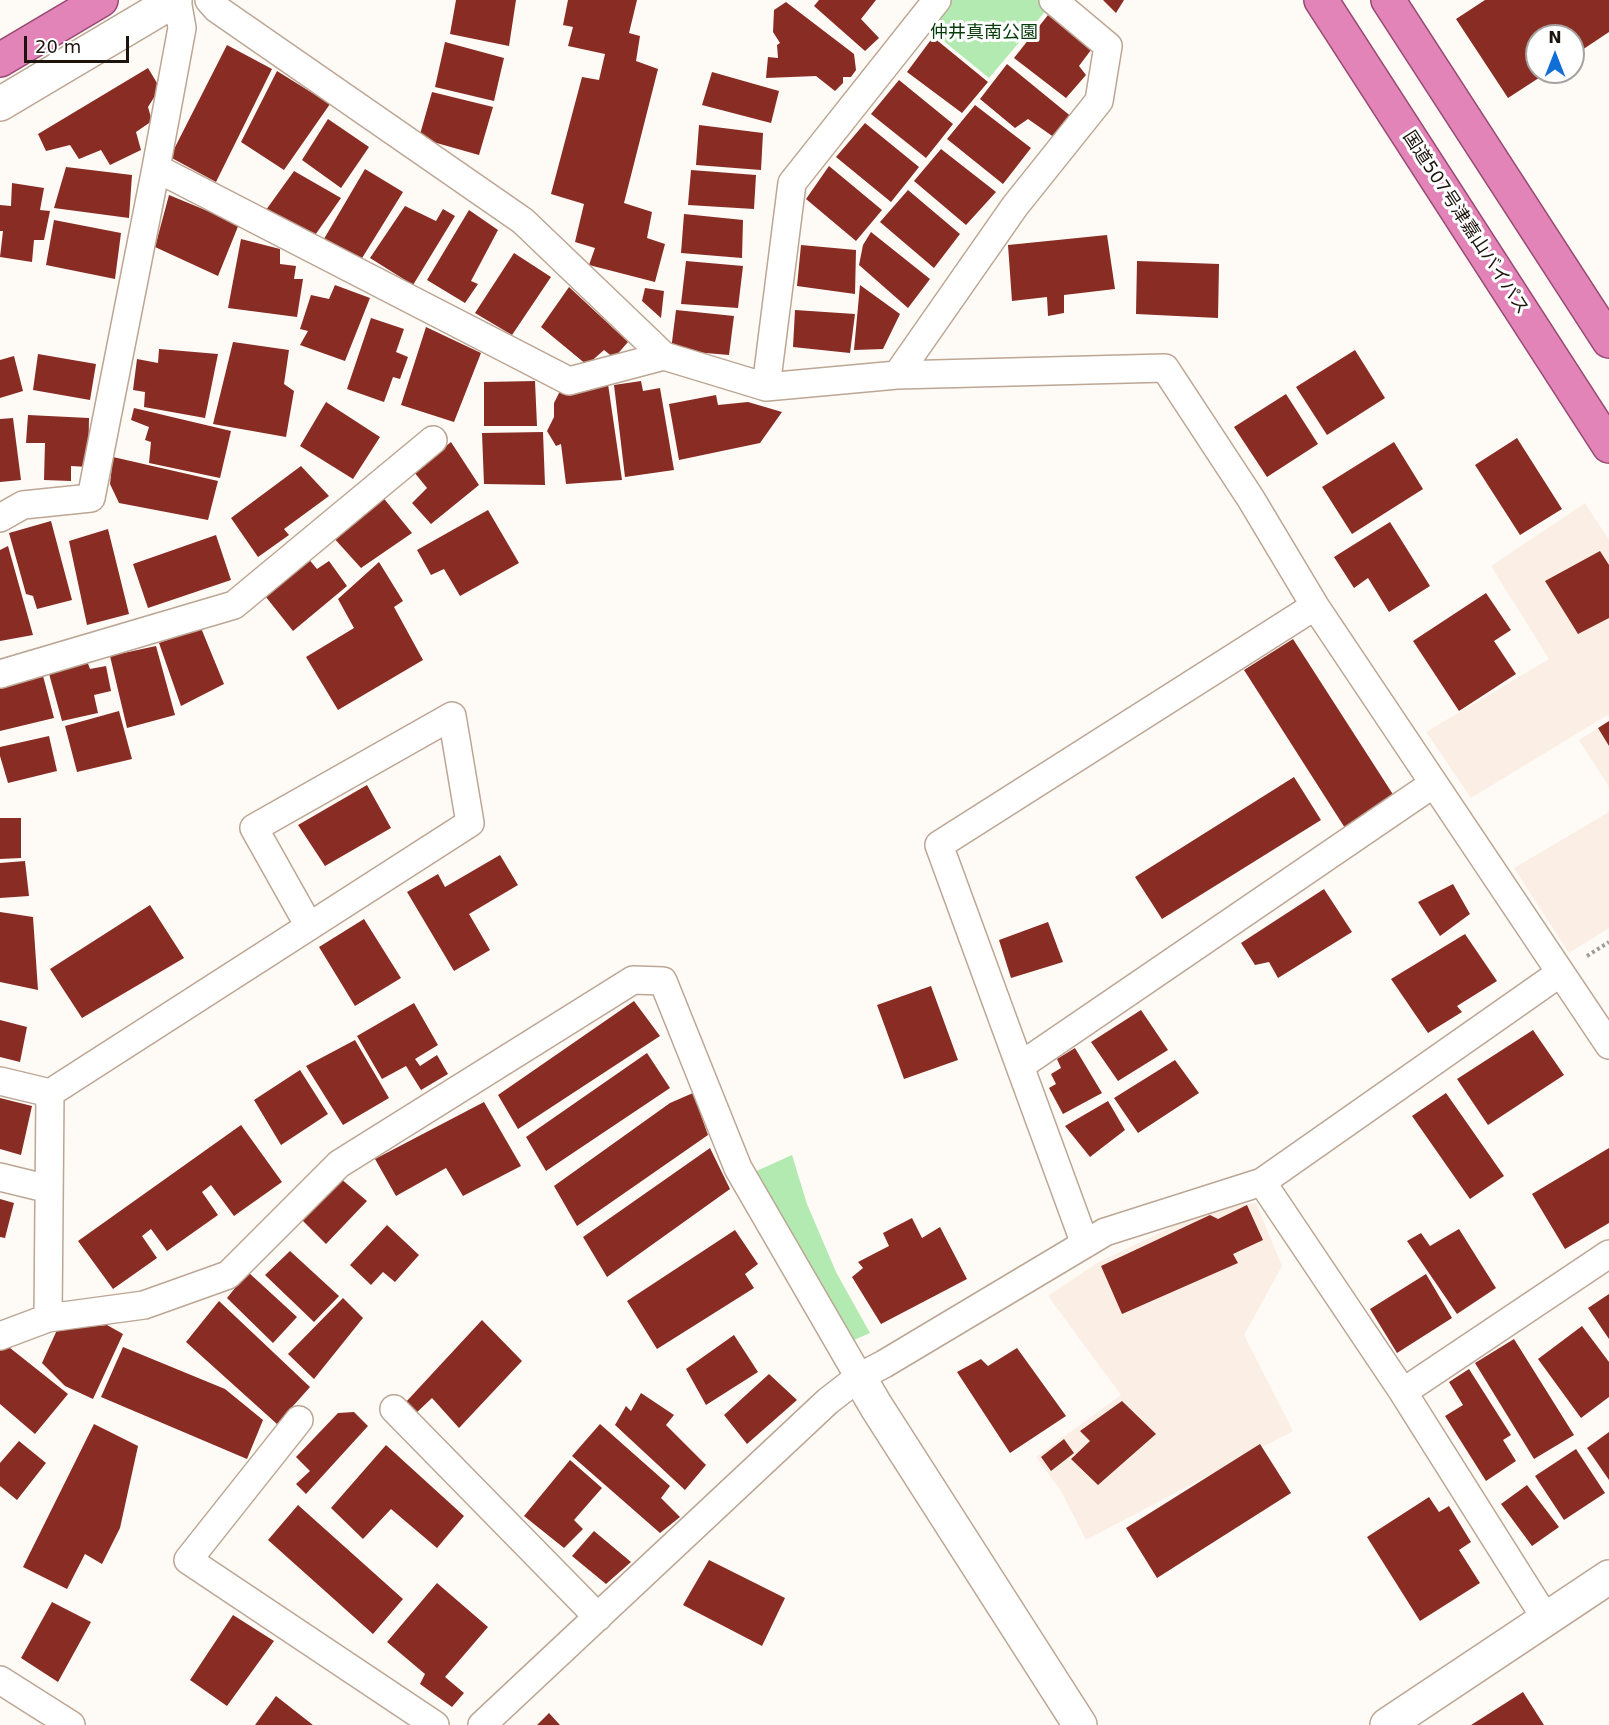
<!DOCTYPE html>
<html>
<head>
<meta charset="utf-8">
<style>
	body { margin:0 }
	#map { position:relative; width:1609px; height:1725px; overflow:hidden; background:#fefaf6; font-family:"DejaVu Sans",sans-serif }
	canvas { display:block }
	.north { position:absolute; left:1525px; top:24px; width:60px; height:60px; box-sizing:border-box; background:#fff; border:2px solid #a4a19e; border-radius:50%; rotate:0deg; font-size:16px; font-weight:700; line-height:24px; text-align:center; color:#1c140d }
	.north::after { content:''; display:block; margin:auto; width:21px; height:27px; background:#106fd7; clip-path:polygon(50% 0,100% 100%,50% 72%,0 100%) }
	.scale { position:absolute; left:24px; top:36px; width:105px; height:27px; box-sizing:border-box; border:3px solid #1c140d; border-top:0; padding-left:8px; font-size:18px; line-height:21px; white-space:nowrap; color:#1c140d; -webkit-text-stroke:4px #fff; paint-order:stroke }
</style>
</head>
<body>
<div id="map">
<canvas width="1609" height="1725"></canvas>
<div class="north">N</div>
<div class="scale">20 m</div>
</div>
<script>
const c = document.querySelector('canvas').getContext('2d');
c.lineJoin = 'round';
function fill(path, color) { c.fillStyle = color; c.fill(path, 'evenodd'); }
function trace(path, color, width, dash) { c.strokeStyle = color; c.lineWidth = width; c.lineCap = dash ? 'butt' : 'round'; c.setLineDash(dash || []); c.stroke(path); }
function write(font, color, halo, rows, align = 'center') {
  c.font = font + ' "DejaVu Sans","Noto Sans JP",sans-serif'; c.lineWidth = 6; c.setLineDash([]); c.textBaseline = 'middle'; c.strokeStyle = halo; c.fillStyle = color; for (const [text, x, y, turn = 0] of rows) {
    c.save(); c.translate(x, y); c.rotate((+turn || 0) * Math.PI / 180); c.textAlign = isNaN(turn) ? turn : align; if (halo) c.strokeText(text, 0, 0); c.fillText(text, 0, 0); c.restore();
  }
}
const built = new Path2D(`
	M1585 503 1609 540V714L1471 798 1426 732 1549 659 1491 566Z
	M1609 721V787L1579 740Z
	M1609 812V928L1569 953 1514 868Z
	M1256 1203 1282 1266 1244 1335 1293 1431 1086 1540 1061 1491 1036 1457 1121 1395 1048 1296 1097 1263 1205 1211Z`);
const green = new Path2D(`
	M950 0H1038L1048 8 989 78 929 29Z
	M792 1155 807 1204 836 1272 870 1333 854 1340 752 1173Z`);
const building = new Path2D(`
	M456 0H516L509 46 450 34Z
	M568 0H637L629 33 640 36 636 61 658 69 624 203 652 212 647 238 665 244 655 282 589 265 595 248 575 242 584 204 551 194 582 77 599 80 605 54 568 46 573 27 563 25Z
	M819 0H876L861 19 879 38 865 51 814 6Z
	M1103 0H1124L1116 13Z
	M1485 0H1609V32L1573 56V36H1537V72H1548L1508 98 1456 19Z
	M786 2 854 54 856 70 851 77H843V83L835 91 816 76 766 78 768 57 778 58 777 45 780 43 773 32 774 10Z
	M1048 15 1091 50 1079 66 1086 75 1066 98 1014 58Z
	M933 37 988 82 962 113 907 72Z
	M445 42 504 58 494 101 435 87Z
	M227 45 272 69 216 182 170 157Z
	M1007 64 1073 118 1058 140 1028 119 1015 128 980 99Z
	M148 68 160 88 148 107 152 121 136 132 141 150 110 165 101 150 79 159 70 145 46 151 38 134Z
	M277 71 330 104 284 170 241 142Z
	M712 72 779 91 771 123 702 105Z
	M899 80 953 124 926 158 871 114Z
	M432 92 493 107 479 155 419 138Z
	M975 105 1031 148 1003 184 947 139Z
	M328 119 369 147 341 188 302 160Z
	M865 123 919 167 891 202 836 157Z
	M699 125 763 133 761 170 696 165Z
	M941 149 996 192 966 225 914 181Z
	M829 166 882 210 856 241 806 199Z
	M66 167 132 175 129 218 54 208Z
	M365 169 403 192 359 263 321 244Z
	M691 170 756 175 754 209 688 205Z
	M294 171 341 198 313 238 266 210Z
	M12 183 44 188 40 210 50 211 44 240H34L32 262 0 257 3 231H0V205L11 206Z
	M908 190 960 234 934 268 880 222Z
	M169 195 239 224 218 276 155 247Z
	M405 206 436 221 443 209 455 216 413 285 370 258Z
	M469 210 498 230 471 281 478 284 465 303 427 280Z
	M684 214 743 220 742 258 681 253Z
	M54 220 121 233 115 279 46 265Z
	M871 232 930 279 908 308 859 265 863 245Z
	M1107 235 1115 289 1064 295V313L1048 316 1047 297 1012 301 1008 245Z
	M241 239 280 249V264L296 266 294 279H303L297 317 228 308Z
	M801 245 856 250 855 294 797 286Z
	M514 253 551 277 512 335 475 313Z
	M686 261 743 266 738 308 681 304Z
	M1137 261 1219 264 1218 318 1136 314Z
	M335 285 370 298 345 361 300 345 308 331 300 329 311 295 329 299Z
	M860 285 900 314 883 349 854 350Z
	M569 287 628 342 614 358 604 350 587 365 541 327Z
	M645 288 664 291 661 318 642 301Z
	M676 310 734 316 729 355 671 350Z
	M795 310 855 314 850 353 793 347Z
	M371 318 404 329 396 352 408 357 400 379 393 377 384 402 347 389Z
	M426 327 481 353 454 422 401 405Z
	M233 342 289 350 284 384 294 391 286 437 213 424Z
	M159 349 218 354 205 418 144 407 145 392 133 390 137 359 158 363Z
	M1355 350 1385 398 1327 435 1296 387Z
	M38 354 96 364 90 400 33 390Z
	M14 356 23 391 0 398V360Z
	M535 381 537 426H484V382Z
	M641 381 643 391 660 388 674 470 625 477 614 385Z
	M608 384 622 480 566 484 561 444 556 446 547 431 554 417V403L560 391Z
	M1286 394 1318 444 1267 477 1234 427Z
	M716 395 718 405 748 402 782 412 760 443 679 460 669 404Z
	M326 402 380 437 353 479 300 446Z
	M134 408 231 431 220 478 149 463 151 442 145 440 149 427 131 420Z
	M28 415 89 418 88 467 71 466V481L44 480 45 443H26Z
	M13 418 21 480 0 482V419Z
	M543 432 545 485 484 484 482 433Z
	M1517 438 1562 509 1520 535 1475 465Z
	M451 442 479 485 431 524 412 503 427 488 414 472Z
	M1394 442 1423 489 1352 534 1322 487Z
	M113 457 218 481 208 520 119 503 110 484Z
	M301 466 329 496 284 529 289 535 258 557 231 518Z
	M381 495 412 533 361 568 332 536Z
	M488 510 519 563 460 596 444 569 431 575 417 550Z
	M51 521 72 600 37 609 33 596 26 594 9 533Z
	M1390 522 1430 586 1389 612 1368 578 1354 588 1334 557Z
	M108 529 129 614 87 625 69 541Z
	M216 535 231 580 148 608 133 564Z
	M8 546 33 635 0 641V550Z
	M1600 551 1609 565V618L1578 634 1545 581Z
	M307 557 317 569 329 561 347 586 293 631 262 592Z
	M379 562 403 601 394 607 423 660 338 710 306 657 354 628 338 599Z
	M1486 593 1511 630 1494 641 1516 674 1459 711 1413 641Z
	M201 628 224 684 181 706 159 643Z
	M1293 639 1394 796 1345 828 1244 670Z
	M156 646 175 715 127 728 110 656Z
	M87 661 90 669 106 666 111 691 94 695 98 713 62 721 48 670Z
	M42 672 54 718 0 731V689Z
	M119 711 132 759 77 772 65 726Z
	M1609 721V746L1598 728Z
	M49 736 57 771 8 783 0 756V747Z
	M1294 777 1321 820 1162 919 1135 877Z
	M367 785 391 828 325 866 298 825Z
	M0 818H21V858L0 859Z
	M500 855 518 885 469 914 490 950 454 971 407 892 438 874 445 887Z
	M25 861 29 896 0 898V863Z
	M1453 884 1470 914 1440 936 1418 902Z
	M1324 889 1352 932 1278 978 1269 962 1255 965 1241 943Z
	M150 905 184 958 82 1018 50 969Z
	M0 912 33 917 38 990 0 982Z
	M364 919 401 978 355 1006 319 947Z
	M1048 922 1063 962 1011 978 999 940Z
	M1465 934 1497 981 1457 1006 1462 1012 1428 1033 1391 979Z
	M931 986 958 1060 904 1079 877 1005Z
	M634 1001 660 1036 518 1129 498 1095Z
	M414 1003 438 1045 415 1059 420 1066 437 1055 448 1074 421 1090 406 1066 382 1079 357 1036Z
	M1141 1010 1168 1050 1118 1081 1091 1042Z
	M0 1020 27 1027 20 1062 0 1057Z
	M1533 1030 1564 1075 1488 1125 1457 1079Z
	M355 1040 389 1098 343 1125 306 1066Z
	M1075 1048 1102 1093 1063 1114 1049 1088 1056 1084 1051 1074 1061 1068 1057 1059Z
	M647 1053 670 1088 546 1171 526 1137Z
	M1175 1060 1199 1093 1138 1133 1114 1098Z
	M300 1070 328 1114 281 1145 254 1100Z
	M693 1093 708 1135 577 1226 554 1186 670 1103Z
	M1446 1093 1504 1176 1470 1199 1412 1116Z
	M0 1098 32 1106 21 1155 0 1149Z
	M1108 1101 1125 1130 1090 1157 1065 1126Z
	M484 1102 521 1166 463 1196 446 1168 396 1196 375 1159Z
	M241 1125 282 1182 234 1216 211 1185 202 1192 218 1215 167 1251 151 1229 142 1236 157 1258 113 1289 78 1241Z
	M710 1148 730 1189 607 1277 583 1237Z
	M1609 1148V1223L1565 1249 1532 1194Z
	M340 1178 367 1201 326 1244 301 1219Z
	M0 1199 14 1203 5 1238 0 1237Z
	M1247 1205 1263 1240 1233 1254 1238 1263 1122 1314 1101 1266 1210 1215 1218 1219Z
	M912 1218 922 1238 940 1227 967 1279 881 1324 852 1277 863 1268 858 1262 889 1246 883 1233Z
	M387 1225 419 1255 395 1282 383 1272 371 1285 350 1265Z
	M1459 1229 1496 1288 1457 1314 1407 1241 1421 1233 1430 1246Z
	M735 1230 758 1264 745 1274 754 1288 657 1349 627 1301Z
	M290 1251 339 1296 314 1322 265 1275Z
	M248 1272 297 1317 273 1343 227 1298Z
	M1426 1274 1452 1318 1397 1353 1370 1309Z
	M1609 1294V1339L1588 1308Z
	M343 1298 363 1318 314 1379 288 1354Z
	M219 1301 310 1387 277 1424 186 1342Z
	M482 1320 522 1361 459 1428 432 1398 414 1415 405 1403Z
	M107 1325 123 1334 93 1399 65 1386 42 1363 57 1330Z
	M1582 1326 1609 1362V1397L1581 1418 1538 1359Z
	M734 1335 758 1372 706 1405 686 1369Z
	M1514 1339 1574 1435 1534 1459 1475 1363Z
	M5 1344 68 1394 35 1434 0 1404V1350Z
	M123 1347 225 1389 263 1420 247 1459 101 1397Z
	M1017 1348 1066 1416 1010 1453 957 1372 981 1359 988 1366Z
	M1469 1369 1511 1435 1503 1440 1516 1461 1486 1481 1445 1416 1463 1405 1449 1382Z
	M769 1374 797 1400 747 1444 724 1415Z
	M641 1393 674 1415 666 1425 706 1465 685 1490 615 1425 626 1406 631 1411Z
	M1122 1401 1156 1434 1098 1485 1071 1459 1090 1441 1080 1431Z
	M354 1412 368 1426 306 1494 296 1484 310 1471 296 1457 338 1413Z
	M94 1424 138 1446 120 1528 102 1564 85 1554 67 1589 23 1567Z
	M600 1424 670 1486 661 1498 680 1517 660 1533 572 1456Z
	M1609 1432V1480L1587 1448Z
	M1064 1439 1074 1453 1051 1471 1041 1457Z
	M19 1441 46 1463 17 1500 0 1486V1463Z
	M1260 1444 1291 1493 1157 1578 1126 1528Z
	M386 1445 464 1516 437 1548 391 1509 363 1539 331 1508Z
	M1576 1449 1605 1493 1564 1520 1535 1476Z
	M570 1460 602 1488 574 1520 583 1529 564 1548 524 1516Z
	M1527 1485 1559 1527 1532 1546 1501 1504Z
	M1429 1497 1439 1512 1449 1506 1471 1542 1459 1550 1480 1583 1420 1621 1367 1537Z
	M298 1505 403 1599 373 1634 268 1540Z
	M594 1531 631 1562 606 1584 572 1556Z
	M709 1560 785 1598 762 1646 683 1605Z
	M437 1583 488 1627 445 1677 464 1693 452 1707 420 1684 425 1674 387 1642Z
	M52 1602 91 1622 58 1682 21 1658Z
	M233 1615 274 1641 227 1706 190 1680Z
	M1523 1692 1544 1725H1471Z
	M276 1696 313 1725H255Z
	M549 1713 560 1725H537Z`);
const path = new Path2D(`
	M1587 956 1609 942`);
const minor = new Path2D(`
	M209 0 217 9 523 221 664 356 766 387 897 375 1165 368 1251 499 1315 606 1609 1045
	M156 168 569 381 664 356
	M897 375 1015 206 1099 101 1108 46 1053 0
	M766 387 792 183 937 0
	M0 518 23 505 91 498 156 168 182 28 177 0
	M0 674 234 605 433 440
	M1020 1066 1433 784
	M0 1081 50 1093
	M0 1177 49 1189
	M1262 1182 1403 1392 1546 1619
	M1085 1244 939 845 1315 606
	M48 1318 50 1093 470 823 452 716 254 828 309 926
	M0 1336 48 1318 144 1305 228 1275 339 1164 633 980 663 981 738 1168 859 1377
	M1403 1392 1609 1254
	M394 1409 598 1617
	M299 1420 188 1560 435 1725
	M0 1680 71 1725
	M482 1725 828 1401 859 1377 884 1364 1105 1232 1262 1182 1560 973`);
const tertiary = new Path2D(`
	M0 104 175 0
	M859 1377 876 1406 1080 1725
	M1387 1725 1609 1577`);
const trunk = new Path2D(`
	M1321 0 1609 446
	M1388 0 1609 341
	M0 60 101 0`);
const parkNames = [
	["仲井真南公園",984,33]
];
const streetNames = [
	["国道507号津嘉山バイパス",1465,223,57]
];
fill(built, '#fbefe5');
fill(green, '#b3eab1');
fill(building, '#882c24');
trace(minor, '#bca694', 30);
trace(tertiary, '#bca694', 36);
trace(trunk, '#984971', 36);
trace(path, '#a29d98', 4, [3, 3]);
trace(minor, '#fff', 27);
trace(tertiary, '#fff', 33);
trace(trunk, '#e284b8', 33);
write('18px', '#053b09', '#fff', parkNames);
write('18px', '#1c140d', '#fff', streetNames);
</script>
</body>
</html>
